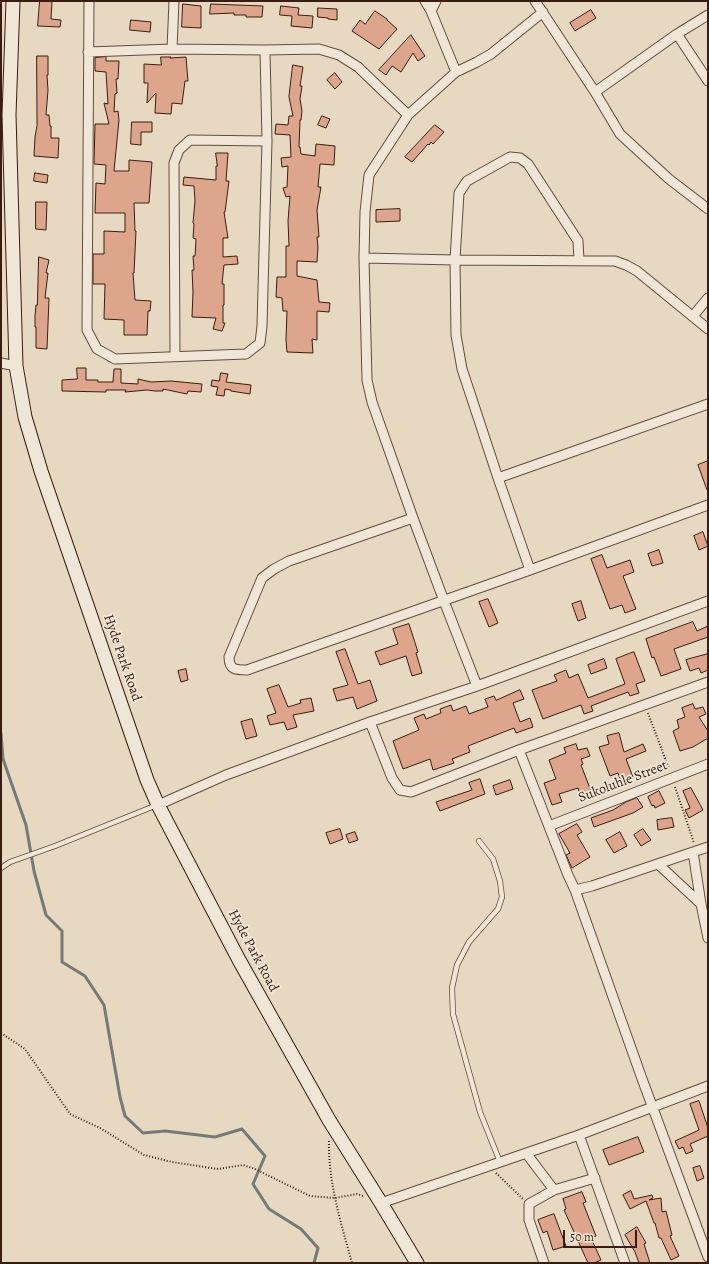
<!DOCTYPE html>
<html>
<head>
<meta charset="utf-8">
<style>
	body { margin:0 }
	#map { position:relative; width:709px; height:1264px; overflow:hidden; background:#e7d9c1; font-family:Alegreya,serif }
	canvas { display:block }
	.frame { position:absolute; inset:0; border:2px solid #3a1c10; pointer-events:none }
	.scale { position:absolute; left:563px; top:1230px; width:74px; height:18px; box-sizing:border-box; border:2px solid #3a1c10; border-top:0; padding-left:5px; font-size:12px; line-height:14px; white-space:nowrap; color:#3a1c10; -webkit-text-stroke:3px #efe6d7; paint-order:stroke }
</style>
</head>
<body>
<div id="map">
<canvas width="709" height="1264"></canvas>
<div class="frame"></div>
<div class="scale">50 m</div>
</div>
<script>
const c = document.querySelector('canvas').getContext('2d');
c.lineJoin = 'round';
function trace(path, color, width, dash) { c.strokeStyle = color; c.lineWidth = width; c.lineCap = dash ? 'butt' : 'round'; c.setLineDash(dash || []); c.stroke(path); }
function fill(path, color) { c.fillStyle = color; c.fill(path, 'evenodd'); }
function write(font, color, halo, rows, align = 'center') {
  c.font = font + ' Alegreya,serif'; c.lineWidth = 3.5; c.setLineDash([]); c.textBaseline = 'middle'; c.strokeStyle = halo; c.fillStyle = color; for (const [text, x, y, turn = 0] of rows) {
    c.save(); c.translate(x, y); c.rotate((+turn || 0) * Math.PI / 180); c.textAlign = isNaN(turn) ? turn : align; if (halo) c.strokeText(text, 0, 0); c.fillText(text, 0, 0); c.restore();
  }
}
const stream = new Path2D(`
	M1 733 3 759 26 825 34 871 46 915 62 931V962L85 976 104 1005 120 1097 125 1116 143 1133 165 1131 215 1137 242 1129 265 1156 253 1184 269 1209 301 1229 318 1248 314 1263`);
const building = new Path2D(`
	M40 1H52L51 19 61 20 60 27 38 26Z
	M183 4 201 6V28L182 27Z
	M211 4 263 6 262 17H246V15H234V13L210 14Z
	M281 6 299 8 298 15 313 16 312 28 291 26 292 16 280 15Z
	M318 8 337 9V20L328 19V18L318 17Z
	M591 10 596 18 575 31 570 23Z
	M375 11 387 19V20L397 29 379 49 352 31 360 20 365 24Z
	M131 20 151 22 150 32 130 30Z
	M411 35 425 56 418 61 413 53 401 72 392 66 386 75 379 70Z
	M37 56H48V75H47L48 90 46 115H49L50 126H51V138H59L58 158 34 156 35 137 37 126Z
	M106 57V61H119L118 79H116L117 93 115 94 114 112 118 111 119 120 114 171H129V160L152 162 149 203H134L135 231H136L134 273H133L135 300 151 301 150 311H148L147 335H124V320L104 319 105 284H93V254H104V231L125 232V213H95L96 183 105 184 106 165 94 164 95 124H109L104 103 108 104 106 72 95 71V58Z
	M161 57H171L170 58 186 57 188 81H185L182 104 172 103 171 114 155 113 156 93 147 103 148 83H144V64L161 65Z
	M293 65 303 67 300 86H302L300 99 302 111 301 120H300L299 147H300L301 154 315 156 316 144 335 146 334 165 320 164 318 187H321L317 210 319 237H317L318 247 317 262 297 261V276L317 280 319 302 330 303 329 312 317 311V340L312 339 313 353 287 352 286 340 287 311H283L282 298 276 297 277 277H286V246H289L288 221 290 196 286 197 283 188 287 187 288 166 282 167 281 158 291 157 290 135 275 134 276 124 288 125 289 116H293L289 97Z
	M335 73 342 82 335 89 327 80Z
	M322 116 330 119 326 128 318 125Z
	M132 122H152V132H141V145L131 144Z
	M435 125 444 132 433 144 431 142 429 145 428 144 412 162 405 157Z
	M216 153H228L226 181H229L225 212H224L228 238H223V257L237 256 238 264 224 265 222 284H224V305H223V323H225L222 331 213 329 216 318 192 317 193 292 192 270H194L193 256H195L196 239 193 238 194 224 193 223 195 201 194 186 183 185 184 177 216 180V166H217Z
	M35 173 48 175 47 183 34 181Z
	M36 202H47L46 230 36 229Z
	M400 209V221L376 222V210Z
	M39 257 49 260 46 273H48L45 298H49L47 349 36 348V327H35V316L36 305H37Z
	M77 368H86V380H98V382H113L114 369H121V383L138 384V379L151 382 171 381 202 384 201 392 188 391 187 394 163 389V391H155L147 390 125 392 126 390H106V392L62 391V380L77 379Z
	M221 373 228 374 226 382 251 385 250 394 231 391V390L225 389 224 396 216 395 218 387 211 386 212 380 219 381Z
	M708 461V489L707 490 698 465Z
	M703 532 708 546 699 550 694 536Z
	M659 550 663 563 652 566 648 554Z
	M602 555 607 568 630 560 634 572 623 576 636 609 625 613 622 605 610 609 591 559Z
	M488 599 498 623 489 627 479 602Z
	M581 601 586 618 578 621 572 604Z
	M693 622 697 631 708 626V637L674 649 681 669 661 676 654 657 652 658 646 639Z
	M409 624 418 652 416 653 422 673 412 676 406 656 380 665 375 652 398 644 393 629Z
	M345 649 358 684 370 680 377 701 357 709 353 697 337 701 333 689 348 685 336 652Z
	M634 652 645 681 636 684 639 693 630 696 628 692 591 706 593 711 584 714 581 705 543 719 532 690 557 681 554 675 566 670 569 678 578 674 588 698 625 684 616 659Z
	M708 654V670L701 673 699 668 690 671 686 660Z
	M604 659 607 668 591 674 588 665Z
	M186 669 188 680 181 682 178 671Z
	M279 685 288 707 301 703 300 700 311 698 314 711 293 715 297 727 287 730 284 722 270 725 267 716 276 713 267 689Z
	M520 690 524 699 513 703 520 722 530 718 533 727 516 733 514 728 468 746 470 752 452 759 454 763 433 770 430 759 403 769 393 741 419 730 414 718 424 714 426 719 441 713 440 709 451 705 453 711 466 706 469 714 488 707 485 699 494 696 496 700Z
	M693 704 695 709 703 707 706 714 699 717 708 731V738L693 747 680 751 673 731 679 728 677 720 685 717 682 708Z
	M252 719 257 736 246 739 241 722Z
	M619 733 624 752 643 744 646 751 626 759 633 777 621 782 618 773 610 776 599 747 609 744 607 736Z
	M576 744 578 750 587 748 590 756 581 759 583 764 581 765 591 791 580 795 578 788 559 794 562 802 552 805 544 783 556 779 549 760 566 753 564 748Z
	M480 779 485 794 440 811 436 802 472 790 469 783Z
	M510 780 513 789 496 795 493 786Z
	M691 788 703 810 689 818 685 810 690 808 683 791Z
	M659 791 665 803 655 808 654 805 652 806 648 797Z
	M637 798 643 807 633 813 594 827 591 818 613 810 626 802Z
	M672 818 674 827 658 830 657 820Z
	M577 824 582 832 577 835 590 857 572 868 566 855 570 853 559 834Z
	M340 829 343 839 330 844 326 833Z
	M643 829 651 840 641 846 634 835Z
	M355 832 358 840 349 843 346 835Z
	M620 832 627 846 614 853 606 840Z
	M699 1101 708 1128V1136L690 1144 693 1151 686 1154 683 1147 679 1149 675 1141 699 1130 690 1104Z
	M638 1137 644 1152 609 1165 603 1150Z
	M700 1166 704 1178 697 1181 693 1168Z
	M631 1191 634 1199 652 1195 653 1198 649 1200 661 1198 662 1212 666 1211 672 1235 670 1236 679 1256 671 1260 661 1238H659L655 1223H654L646 1201 630 1209 623 1195Z
	M582 1192 586 1202 583 1203 596 1236 591 1238 601 1260 594 1263H588L564 1210 566 1209 563 1199Z
	M554 1214 566 1246 553 1250 547 1231 543 1233 538 1220Z
	M637 1227 646 1243 644 1244 650 1263H639L635 1252 625 1235Z`);
const path = new Path2D(`
	M648 713 669 769
	M675 787 694 843
	M1 1033 25 1049 70 1114 100 1128 144 1155 172 1162 218 1169 243 1165 255 1169 310 1196 335 1198 357 1194 363 1196
	M329 1141C328 1182 341 1223 352 1263
	M496 1173 523 1199`);
const lane = new Path2D(`
	M479 841 493 859 500 881 502 897 498 909 469 942 457 965 452 988 453 1014 480 1112 500 1162
	M1 868 10 862 55 846 157 805`);
const street = new Path2D(`
	M89 1 87 330 97 349 115 359 246 354 260 343 262 326 267 141 265 50
	M425 1 431 11 456 72
	M535 1 595 92 620 134 669 179 708 209
	M431 11 436 1
	M677 34 708 81
	M172 49 174 1
	M88 52 172 49 265 50 319 49 339 55 358 67 408 115
	M595 92 677 34 708 15
	M364 258 455 260 615 261 626 265 637 271 708 329
	M693 316 708 298
	M175 356 174 163 179 150 190 140 267 141
	M1 363 16 366
	M498 478 708 404
	M413 518 289 561 274 569 262 578 229 657C229 670 236 670 247 670L530 570 708 505
	M530 570 498 478 462 369 456 335 455 260 459 193 467 181 510 157 520 158 528 164 578 241 579 260
	M477 686 444 601 413 518 372 402 367 380 364 258 365 212 369 175 408 115 456 72 477 62 491 54 543 12
	M370 722 392 778 400 790 411 792 519 750 708 682
	M519 750 568 875 575 890 592 886 708 847
	M158 805 226 775 370 722 477 686 708 601
	M549 826 708 764
	M693 852 701 904 708 938
	M658 864 701 904
	M575 890 641 1076 708 1257
	M579 1135 625 1263
	M526 1153 554 1190
	M381 1203 579 1135 708 1086
	M544 1263 529 1220V1204L554 1190 595 1178`);
const secondary = new Path2D(`
	M13 1 9 115 16 366 25 417 41 471 147 780 158 805 239 960 329 1120 381 1203 417 1263`);
const streetNames = [
	["Hyde Park Road",122,658,71],
	["Sukoluhle Street",623,782,-21],
	["Hyde Park Road",253,951,62]
];
trace(stream, '#747a78', 3);
fill(building, '#dda58b');
trace(building, '#3a1c10', 1);
trace(lane, '#654b3c', 6);
trace(street, '#654b3c', 11);
trace(secondary, '#3a1c10', 15);
trace(path, '#3a1c10', 2, [1, 2]);
trace(lane, '#efe6d7', 4.5);
trace(street, '#efe6d7', 9);
trace(secondary, '#efe6d7', 13);
write('14px', '#3a1c10', '#efe6d7', streetNames);
</script>
</body>
</html>
